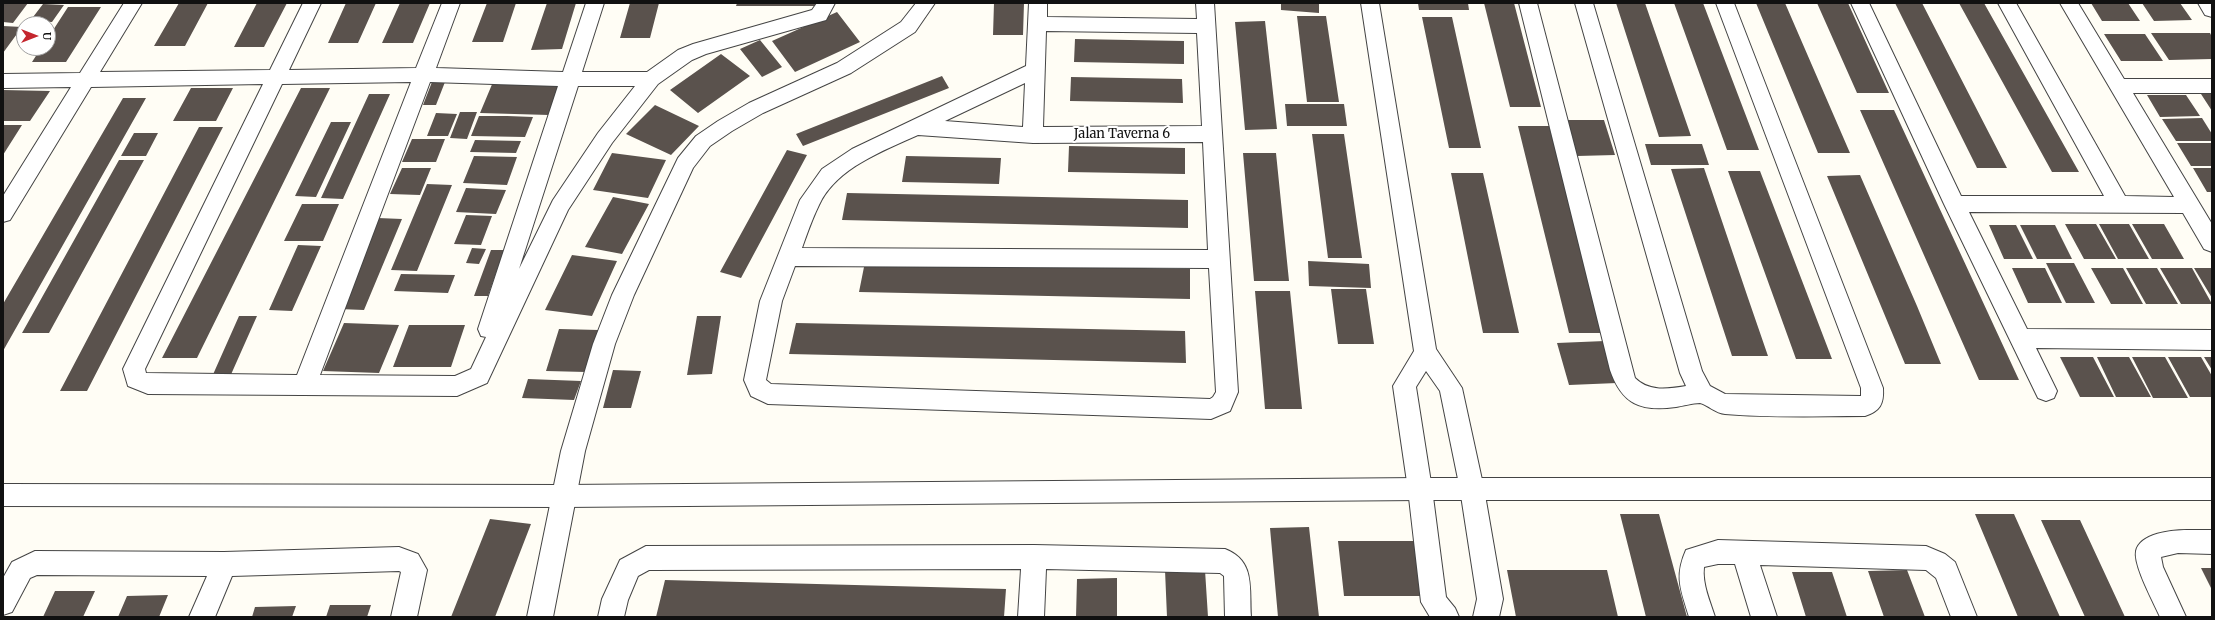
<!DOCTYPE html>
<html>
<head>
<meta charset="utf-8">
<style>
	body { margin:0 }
	#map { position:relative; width:2215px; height:620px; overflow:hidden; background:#fffdf5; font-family:Merriweather,serif }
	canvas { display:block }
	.frame { position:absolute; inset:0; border:4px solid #111; pointer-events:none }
	.north { position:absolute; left:16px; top:16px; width:40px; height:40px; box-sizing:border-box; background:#fff; border:1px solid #a0a0a0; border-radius:50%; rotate:90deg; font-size:11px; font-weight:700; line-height:16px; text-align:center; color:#111 }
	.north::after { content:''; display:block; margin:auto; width:14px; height:18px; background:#c4262e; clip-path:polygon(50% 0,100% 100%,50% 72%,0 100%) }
</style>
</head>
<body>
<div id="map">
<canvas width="2215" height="620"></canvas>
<div class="frame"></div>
<div class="north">U</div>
</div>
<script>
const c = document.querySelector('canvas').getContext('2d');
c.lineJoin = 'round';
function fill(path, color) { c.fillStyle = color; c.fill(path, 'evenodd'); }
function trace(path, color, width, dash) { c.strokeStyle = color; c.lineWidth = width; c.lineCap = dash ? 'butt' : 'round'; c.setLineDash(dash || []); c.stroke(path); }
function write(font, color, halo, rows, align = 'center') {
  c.font = font + ' Merriweather,serif'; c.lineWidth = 4; c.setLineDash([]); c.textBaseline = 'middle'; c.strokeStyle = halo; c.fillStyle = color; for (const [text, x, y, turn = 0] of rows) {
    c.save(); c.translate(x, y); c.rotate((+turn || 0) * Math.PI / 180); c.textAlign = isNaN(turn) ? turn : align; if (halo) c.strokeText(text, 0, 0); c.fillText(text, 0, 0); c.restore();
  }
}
const building = new Path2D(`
	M3 3H28L13 23 3 22Z
	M179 3H208L185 46H154Z
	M257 3H287L264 47H234Z
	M376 3 358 43H328L346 3Z
	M400 3H430L413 43H382Z
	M487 3H516L503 42H472Z
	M547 3H576L562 49 531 50Z
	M630 3H659L650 38H620Z
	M670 3H724L670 4Z
	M737 3H816L815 6H736Z
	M994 3H1024L1023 35H993Z
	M1281 3H1319V13L1281 10Z
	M1418 3H1468L1469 10H1419Z
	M1484 3H1514L1541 107H1510Z
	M1616 3H1645L1691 136 1659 137Z
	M1674 3H1703L1759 150H1727Z
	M1756 3H1785L1850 153H1818Z
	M1817 3H1848L1889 93H1857Z
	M1895 3H1922L2007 168H1977Z
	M1959 3H1984L2079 172H2052Z
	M2091 3H2128L2140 21H2102Z
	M2142 3H2180L2192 20 2154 21Z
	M43 4 64 5 52 22 30 21Z
	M68 7H101L66 62H32L41 48H48V38Z
	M837 12 860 42 795 72 772 41Z
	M1297 16H1326L1339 102H1307Z
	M1422 17H1452L1481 148H1449Z
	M1265 21 1277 129 1245 130 1235 22Z
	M3 26 22 27 3 53Z
	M2151 33H2210L2212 37V59L2169 60Z
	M2104 34H2145L2163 61H2121Z
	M1075 39 1184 41V64L1074 62Z
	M760 40 782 67 762 77 740 49Z
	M721 54 750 76 698 113 670 90Z
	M942 76 949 88 803 146 796 134Z
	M1071 77 1182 79 1183 103 1070 101Z
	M432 82H445L436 105H423Z
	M493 82 560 84 549 115 480 113Z
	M191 88H233L216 121H173Z
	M301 88H330L197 358H162Z
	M3 90 50 91 30 121H3Z
	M369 94H390L343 199 321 198Z
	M2201 94H2212V111Z
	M2147 95H2186L2200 116 2160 117Z
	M123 98H146L3 351V304Z
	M1285 104H1344L1347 126H1287Z
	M655 105 699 126 671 155 626 134Z
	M1860 110H1894L2019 380H1979Z
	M460 112H477L467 139 450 138Z
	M436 113 457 114 448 136H427Z
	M479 116H507L533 117 525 137 471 136Z
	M2202 118 2212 134V141H2176L2162 119Z
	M1566 120H1604L1615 155 1577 156Z
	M331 122H351L316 197 295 196Z
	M3 125H22L3 155Z
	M1518 126H1549L1604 333H1569Z
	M199 127H223L87 391H60Z
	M134 133H158L146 156H121Z
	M1312 134H1344L1362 258H1328Z
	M412 139H445L436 162H402Z
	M475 140 521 141 516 153 470 152Z
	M2177 143H2212V166H2191Z
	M1645 144H1702L1709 165H1651Z
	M1069 146 1185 148V174L1068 172Z
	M787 150 807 155 741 278 720 272Z
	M612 153 666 160 648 198 593 190Z
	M1243 153H1276L1289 281H1254Z
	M474 156 517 157 507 185 463 183Z
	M906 156 1001 158 999 184 902 182Z
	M119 160H144L49 333H22Z
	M402 168H431L420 195 390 194Z
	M1704 168 1748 298 1768 356H1732L1671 169Z
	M2193 168H2212V192H2207Z
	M1728 171H1760L1832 359H1796Z
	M1451 173H1483L1519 333H1483Z
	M1860 175 1917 306 1941 364H1905L1827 176Z
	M427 184 452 185 417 271 391 270Z
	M466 188 506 190 496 214 456 212Z
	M847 193 1188 200V228L842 220Z
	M613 197 649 204 622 254 585 247Z
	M302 204H339L323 241H284Z
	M466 215 492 216 481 245 454 244Z
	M378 218 402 219 364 310 339 309Z
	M2065 224H2096L2116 259H2084Z
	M2099 224H2129L2149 259H2118Z
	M2132 224H2164L2184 259H2152Z
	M1989 225H2016L2033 259H2004Z
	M2020 225H2055L2072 259H2037Z
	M298 245 321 246 292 311 269 310Z
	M472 248 486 249 479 264 466 263Z
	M491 250H504L488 296H474Z
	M572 255 617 261 592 316 545 310Z
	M1308 261 1369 264 1371 288 1309 286Z
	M865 262 1190 269V299L859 292Z
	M2046 263H2074L2095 303H2066Z
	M2012 268H2045L2062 303H2028Z
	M2091 268H2123L2143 304H2111Z
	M2126 268H2157L2178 304H2146Z
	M2160 268H2192L2212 304H2181Z
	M2194 268H2212V298Z
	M401 274 455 275 448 293 394 291Z
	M1331 289H1366L1374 344H1338Z
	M1255 291H1290L1302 409H1265Z
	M239 316H257L229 379H211Z
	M697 316H721L712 374 687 375Z
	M344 323 399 325 379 373 323 371Z
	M796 323 1185 331 1186 363 789 354Z
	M409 325H465L451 367H393Z
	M559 329 599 330 586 372 546 371Z
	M1605 341 1617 383 1569 385 1557 343Z
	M2060 357H2093L2114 397H2080Z
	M2097 357H2129L2151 397H2116Z
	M2132 357H2165L2188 398H2153Z
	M2168 357H2201L2212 376V397H2190Z
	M2204 357H2212V370Z
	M613 370 641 371 631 408H603Z
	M528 379 581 381 574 400 522 398Z
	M1620 514H1659L1687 617H1646Z
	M1975 514H2014L2060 617H2018Z
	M490 519 531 524 495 617H451Z
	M2041 520H2080L2125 617H2085Z
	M1309 527 1319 617H1278L1270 528Z
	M1338 541H1416L1424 596H1344Z
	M2201 568H2212V590Z
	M1165 570H1205L1208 617H1167Z
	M1507 570H1607L1618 617H1516Z
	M1907 570 1925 617H1884L1868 571Z
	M1792 572H1832L1847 617H1806Z
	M1117 578V617H1076L1077 579Z
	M665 580 1006 589 1004 617H656Z
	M55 591H95L83 617H43Z
	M168 595 159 617H118L127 596Z
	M330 605H371L367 617H326Z
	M296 606 292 617H252L255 607Z`);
const minor = new Path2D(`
	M124 3H142L100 72 270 70 303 3H321L289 70 416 68 442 3H460L436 68 563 72 586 3H604L582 72H647L678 50 693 44 812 10 817 3H835L826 20 706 54 692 60 658 84 612 143 568 210 487 383 457 396 148 394 128 386 123 369 263 84 91 87 10 220 3 222V196L71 87 3 88V74L80 73ZM411 82 297 375 146 373 145 369 282 84ZM430 82 558 86 478 329 481 336 486 337 471 369 455 376 320 375ZM578 86H635L598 133 553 200 519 269Z
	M916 3H935L915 32 851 73 763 113 732 131 710 146 693 168 634 295 615 344 585 451 553 617H527L561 451 593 344 612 295 678 158 696 136 718 121 749 103 837 63 901 22Z
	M1029 3H1047V17L1197 19 1196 3H1214L1238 392 1230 411 1211 419 768 404 751 396 744 380 760 301 800 200 822 169 852 149 1026 66ZM1046 31 1197 33 1202 126 1043 127ZM1025 83 1023 127 945 121ZM918 135 1033 143 1203 142 1208 250 802 248C807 234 812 219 819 205 836 168 883 151 918 135ZM795 266 1209 268 1216 392 1213 397 1210 399 771 384 766 380 782 301Z
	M1361 3H1379L1436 349 1462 388 1484 489 1503 599 1499 617H1473L1477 599 1460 489 1440 391 1426 371 1416 387 1432 489 1446 597 1455 608 1459 617H1430L1421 602 1408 489 1393 386 1414 351Z
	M1519 3H1537L1635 378C1649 392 1668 389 1686 386L1680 373 1575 3H1593L1702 371 1710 386 1725 394 1861 396V388L1716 3H1734L1883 388C1884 404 1880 411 1865 416 1819 416 1771 418 1725 414 1715 413 1708 405 1700 403 1693 403 1683 406 1676 407 1640 412 1622 404 1610 370Z
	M1851 3H1869L1961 196H2104L1998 3H2016L2125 196 2174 197 2060 3H2078L2124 79H2212V93H2133L2212 224V252L2204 249 2183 213 1969 212 2027 329 2212 330V350L2036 348 2057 391 2054 398 2046 401 2038 398 1944 204Z
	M2198 3H2212V17L2205 15Z
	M2187 530H2212V554L2178 553 2161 557 2163 567 2186 617H2160C2154 603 2133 565 2136 551 2140 533 2172 530 2187 530Z
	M1718 540 1926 546 1945 554 1955 562 1977 617H1951L1936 578 1926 570 1760 565 1777 617H1751L1735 564H1718L1704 567C1702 584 1710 601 1715 617H1689C1681 590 1674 577 1686 550Z
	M1034 545 1225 549C1256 561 1249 589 1251 617H1225L1224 576 1220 573 1046 569 1044 617H1018L1021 569 649 570 638 576 628 600 624 617H598L602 599 620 560 646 546Z
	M399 547 418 554 427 570 417 617H391L401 572 399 571 232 576 215 617H189L207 576 37 575 30 578 12 612 3 615V578L12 562 35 551 224 552Z`);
const tertiary = new Path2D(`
	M1420 478H2212V500H1420L564 507 3 506V484L564 485Z`);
const streetNames = [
	["Jalan Taverna 6",1122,134]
];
fill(building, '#5a524d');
trace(minor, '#444', 2);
trace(tertiary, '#444', 2);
fill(minor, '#fff');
fill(tertiary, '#fff');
write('13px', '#111', '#fff', streetNames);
</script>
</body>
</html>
